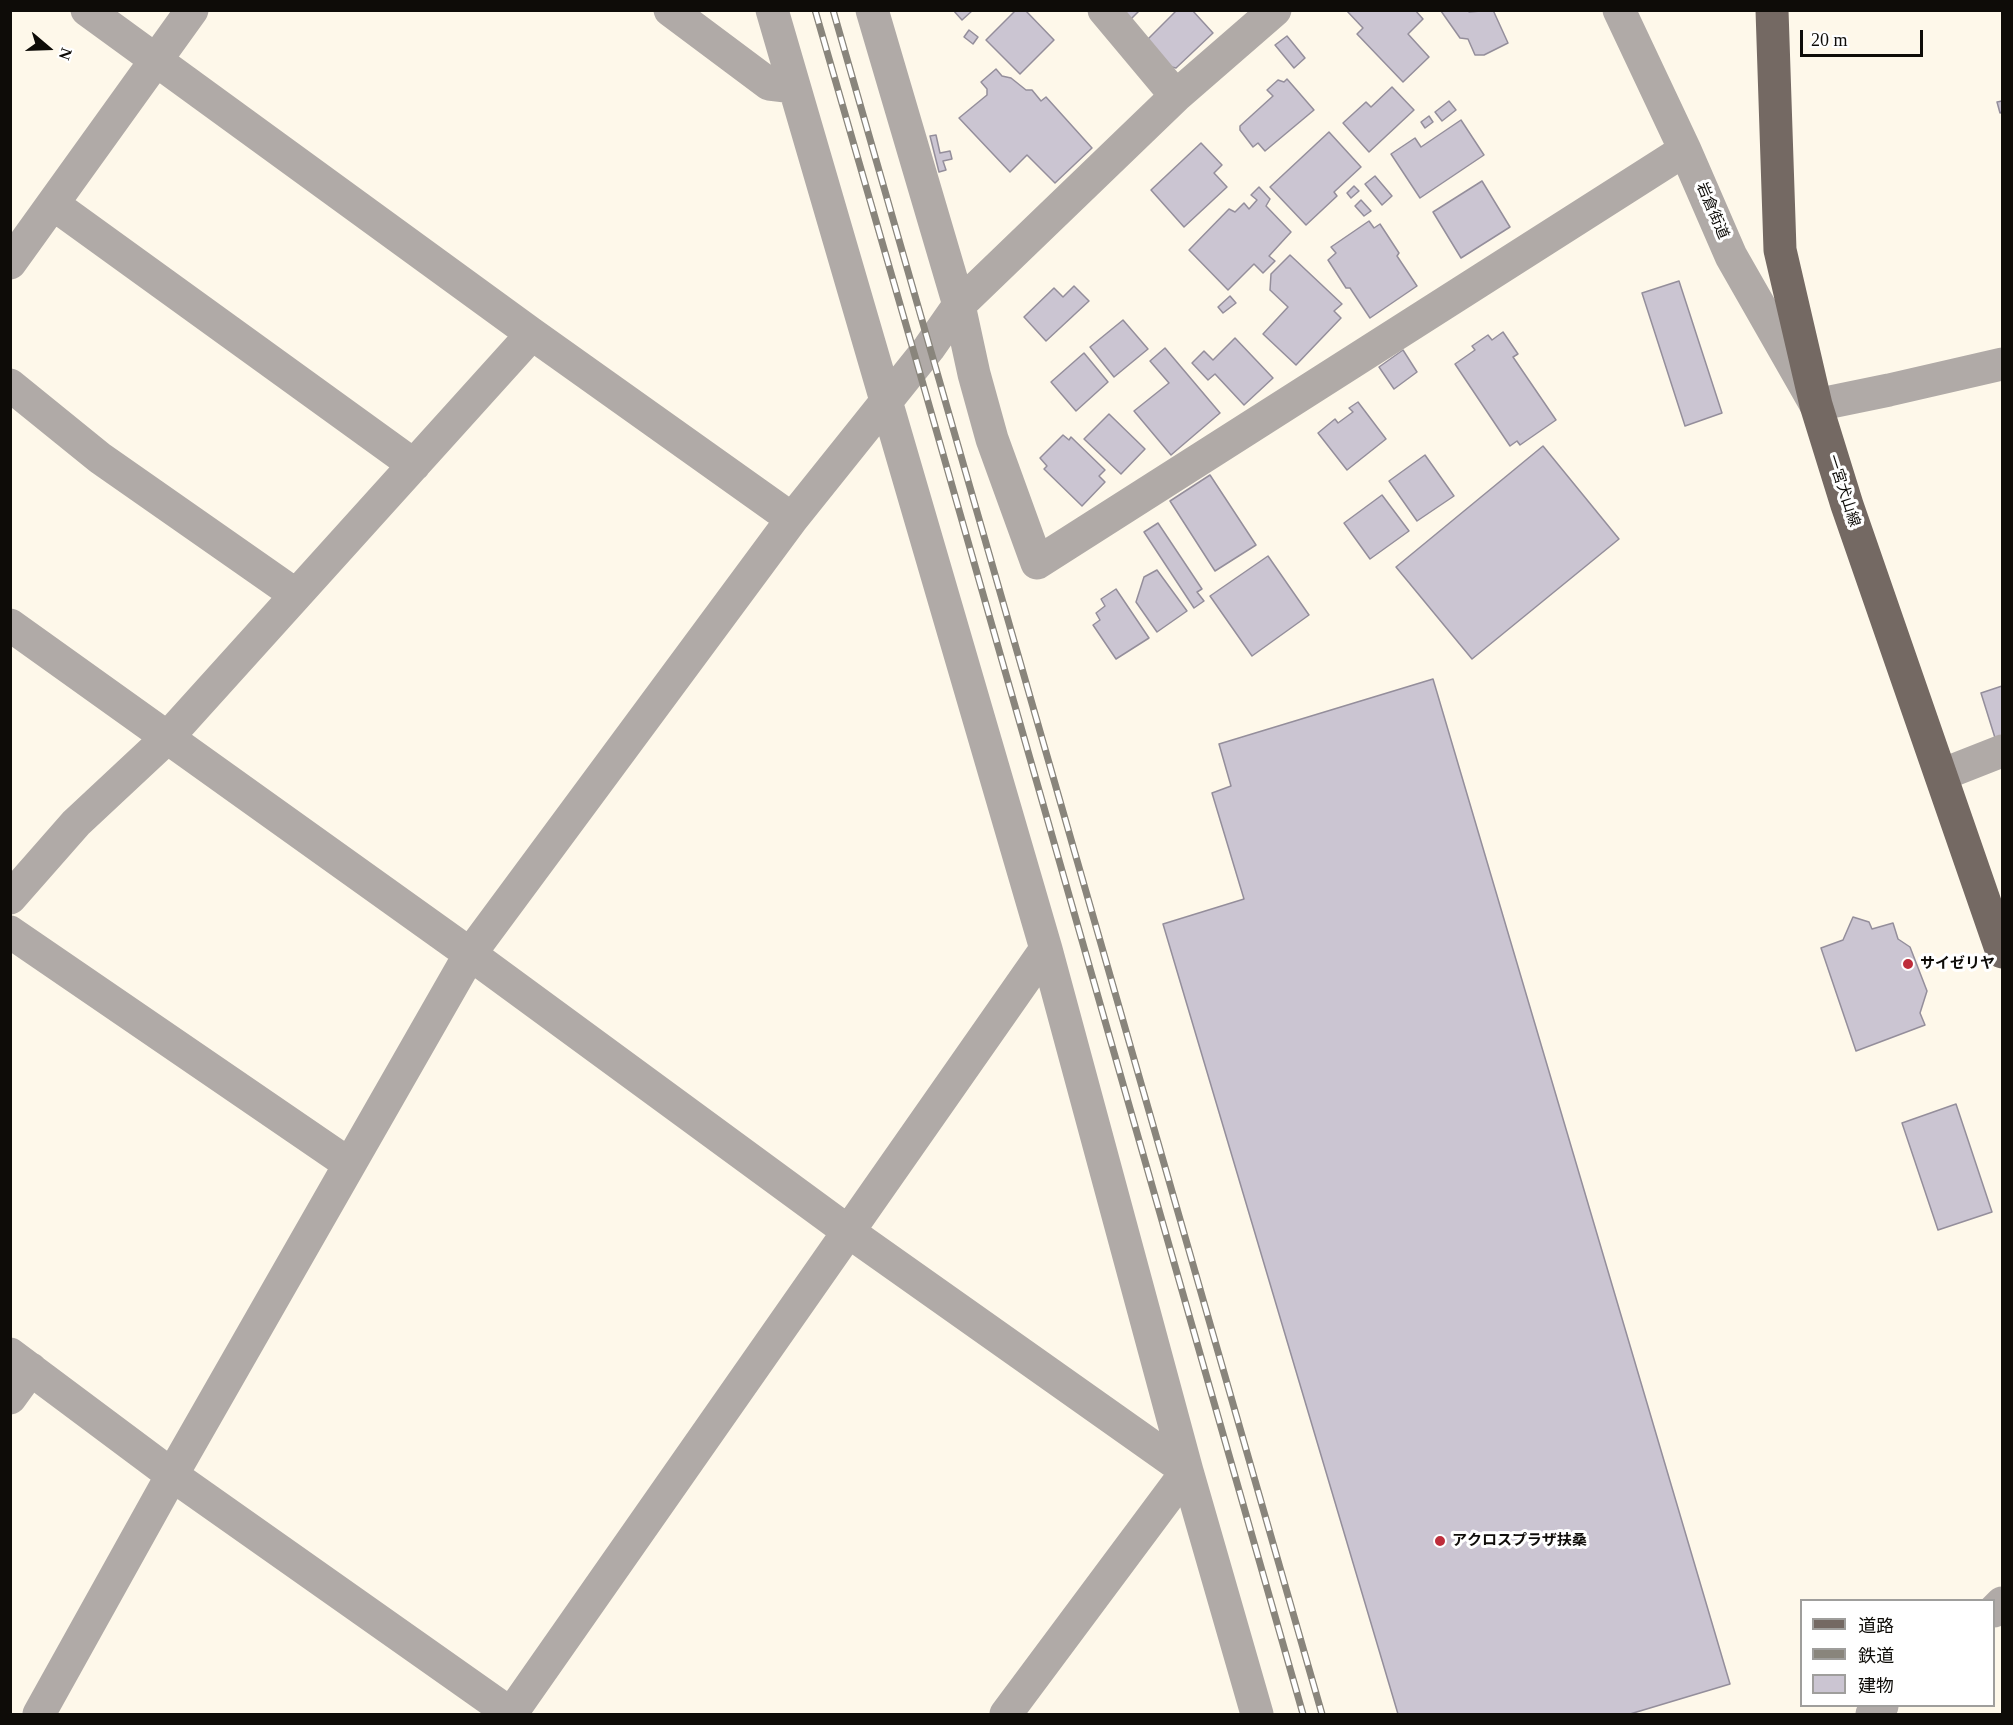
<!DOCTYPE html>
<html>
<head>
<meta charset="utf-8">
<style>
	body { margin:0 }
	#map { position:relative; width:2013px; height:1725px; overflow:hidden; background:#fef8ea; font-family:"Times New Roman","Noto Sans JP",serif }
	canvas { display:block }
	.frame { position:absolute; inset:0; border:12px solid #0e0c08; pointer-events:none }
	.legend { position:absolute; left:1800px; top:1599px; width:195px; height:108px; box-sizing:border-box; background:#fff; border:2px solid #9f9e9c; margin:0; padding:8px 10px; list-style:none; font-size:18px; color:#0e0c08 }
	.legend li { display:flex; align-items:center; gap:12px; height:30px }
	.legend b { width:30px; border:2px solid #9f9e9c }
	.north { position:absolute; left:18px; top:18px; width:60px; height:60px; -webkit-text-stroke:4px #fff; paint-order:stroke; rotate:109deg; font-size:16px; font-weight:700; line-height:24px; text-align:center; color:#0e0c08 }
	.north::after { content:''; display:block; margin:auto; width:21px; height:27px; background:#0e0c08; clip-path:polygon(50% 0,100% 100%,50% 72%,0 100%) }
	.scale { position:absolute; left:1800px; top:30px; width:123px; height:27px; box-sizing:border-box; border:3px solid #0e0c08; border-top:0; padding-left:8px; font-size:18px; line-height:21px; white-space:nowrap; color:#0e0c08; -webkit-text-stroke:4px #fff; paint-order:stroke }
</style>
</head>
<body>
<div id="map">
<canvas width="2013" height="1725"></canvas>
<div class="frame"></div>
<ul class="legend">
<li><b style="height:8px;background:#746963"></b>道路</li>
<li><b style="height:8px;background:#89857c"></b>鉄道</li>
<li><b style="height:16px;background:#cbc5d2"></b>建物</li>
</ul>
<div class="north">N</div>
<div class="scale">20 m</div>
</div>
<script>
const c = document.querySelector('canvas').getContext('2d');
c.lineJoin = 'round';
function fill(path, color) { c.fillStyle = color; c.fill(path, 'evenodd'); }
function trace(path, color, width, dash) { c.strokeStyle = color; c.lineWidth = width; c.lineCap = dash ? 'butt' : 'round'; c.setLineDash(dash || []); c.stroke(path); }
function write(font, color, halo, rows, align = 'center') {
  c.font = font + ' "Times New Roman","Noto Sans JP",serif'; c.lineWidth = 6; c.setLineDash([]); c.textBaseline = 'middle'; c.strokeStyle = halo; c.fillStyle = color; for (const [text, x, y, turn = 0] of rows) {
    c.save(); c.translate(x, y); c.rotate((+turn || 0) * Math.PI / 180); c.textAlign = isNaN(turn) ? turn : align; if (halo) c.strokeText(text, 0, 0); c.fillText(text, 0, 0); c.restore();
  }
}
const building = new Path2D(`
	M953 10H973L962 20Z
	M1016 10H1025L1054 40 1020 74 986 40Z
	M1121 10H1140L1125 25Z
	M1177 10H1192L1213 33 1176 68 1167 66 1145 42Z
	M1346 10H1415L1423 19 1408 34 1429 57 1403 82 1357 34 1363 28Z
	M1468 10 1469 12 1493 10 1508 43 1484 55H1475L1468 39 1460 38 1441 11Z
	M969 30 978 37 973 44 964 37Z
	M1287 36 1305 58 1294 68 1275 45Z
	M996 69 1002 76 1011 78 1026 90H1032L1041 101 1046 97 1092 148 1055 183 1027 155 1010 172 959 118 987 95V89L981 82Z
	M1287 79 1314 110 1265 151 1258 143 1253 147 1240 130V126L1273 96 1267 90 1278 80 1284 82Z
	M1392 87 1414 110 1369 152 1343 123 1366 102 1371 107Z
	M1449 101 1456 110 1442 121 1435 112Z
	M2002 101V112L2000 113 1997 102Z
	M1429 116 1433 122 1425 128 1421 122Z
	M1461 120 1484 155 1420 198 1391 154 1415 138 1421 147Z
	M1329 132 1361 167 1334 192 1337 196 1306 225 1270 187Z
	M936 135 940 153 950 151 952 159 943 161 946 170 939 172 930 136Z
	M1201 143 1222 165 1214 173 1227 187 1184 227 1151 190Z
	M1375 176 1392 196 1382 205 1365 184Z
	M1482 181 1510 227 1461 258 1433 212Z
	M1354 186 1359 191 1351 198 1347 193Z
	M1259 187 1270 199 1266 206 1291 232 1269 256 1275 261 1263 273 1254 264 1228 290 1189 250 1229 209 1235 212 1244 203 1249 209 1257 200 1251 195Z
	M1361 200 1371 211 1364 216 1355 206Z
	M1369 221 1374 228 1380 224 1399 253 1397 256 1417 286 1370 318 1350 288H1346L1328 260 1336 253 1331 247Z
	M1290 255 1342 304 1334 311 1341 318 1296 365 1263 334 1288 307 1270 290 1271 274Z
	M1679 281 1722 413 1685 426 1642 293Z
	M1074 286 1089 301 1046 341 1024 317 1054 288 1063 297Z
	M1230 296 1236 303 1223 313 1218 307Z
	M1123 320 1148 349 1114 377 1090 347Z
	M1503 332 1518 354 1513 357 1556 420 1520 445 1517 441 1510 446 1455 364 1475 350 1472 346 1488 335 1492 340Z
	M1235 338 1273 378 1244 405 1215 374 1208 380 1192 363 1204 351 1213 360Z
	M1165 348 1220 413 1171 455 1134 411 1169 383 1150 361Z
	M1403 350 1417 372 1394 389 1379 367Z
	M1084 353 1108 382 1076 411 1051 382Z
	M1358 402 1386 439 1347 470 1318 433 1335 419 1338 423 1353 412 1349 408Z
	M1109 414 1145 449 1121 474 1084 439Z
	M1063 435 1069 440 1071 437 1105 470 1099 476 1105 482 1082 506 1044 469 1047 466 1040 458Z
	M1543 446 1619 539 1472 659 1396 567Z
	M1425 455 1454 496 1417 521 1389 481Z
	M1210 475 1256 545 1215 571 1170 501Z
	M1382 495 1409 531 1370 559 1344 523Z
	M1158 523 1202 589 1197 592 1204 601 1194 608 1144 532Z
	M1268 556 1309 615 1252 656 1210 596Z
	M1157 570 1187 611 1157 632 1136 602 1144 577Z
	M1116 589 1149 638 1116 659 1093 625 1100 620 1096 613 1105 606 1101 599Z
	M1433 679 1730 1684 1630 1714H1398L1163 924 1244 899 1212 793 1231 786 1219 744Z
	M2002 686V739L1996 741 1981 693Z
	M1853 917 1869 922 1872 929 1893 923 1898 939 1910 947 1927 991 1920 1013 1925 1025 1856 1051 1821 948 1843 940Z
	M1956 1104 1992 1212 1938 1230 1902 1123Z`);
const minor = new Path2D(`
	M87 10 532 334 792 519
	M670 10 769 84 794 87
	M772 10 1046 949 1187 1471 1257 1714
	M872 10 959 305 974 374 992 439 1037 563 1685 150
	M1104 10 1176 96
	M1619 10 1685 150 1731 256 1816 405 1889 390 2002 364
	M53 204 414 465
	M10 263 192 10
	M10 385 100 458 296 595
	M10 625 470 954 849 1232 1187 1471
	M1941 775 2002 751
	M10 898 76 823 167 738 532 334
	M10 932 349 1164
	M10 1354 172 1475 511 1714 1046 949
	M10 1398 31 1369
	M1994 1611 2002 1603
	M39 1714 172 1475 470 954 792 519 929 348 959 305 1176 96 1275 10
	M1006 1714 1187 1471
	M1872 1714 1882 1706`);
const major = new Path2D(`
	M1772 10 1780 250 1816 405 1847 505 2002 952`);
const rail = new Path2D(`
	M815 10 917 363 1303 1714
	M833 10 1322 1714`);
const markers = [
	[1908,964,6,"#be2d3b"],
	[1440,1541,6,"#be2d3b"]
];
const streetNames = [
	["岩倉街道",1712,211,67],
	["一宮犬山線",1843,491,72]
];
const poiNames = [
	["サイゼリヤ",1920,964],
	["アクロスプラザ扶桑",1452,1541]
];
fill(building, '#cbc5d2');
trace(building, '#948e9b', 1.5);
trace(minor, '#b0aaa7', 33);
trace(major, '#746963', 33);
trace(rail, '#89857c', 7);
trace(rail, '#fff', 4.5, [14]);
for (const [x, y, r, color] of markers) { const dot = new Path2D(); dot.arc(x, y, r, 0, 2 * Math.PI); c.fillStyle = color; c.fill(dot); trace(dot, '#fff', 2); }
write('15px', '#0e0c08', '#fff', streetNames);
write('bold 15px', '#0e0c08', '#fff', poiNames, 'left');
</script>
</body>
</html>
